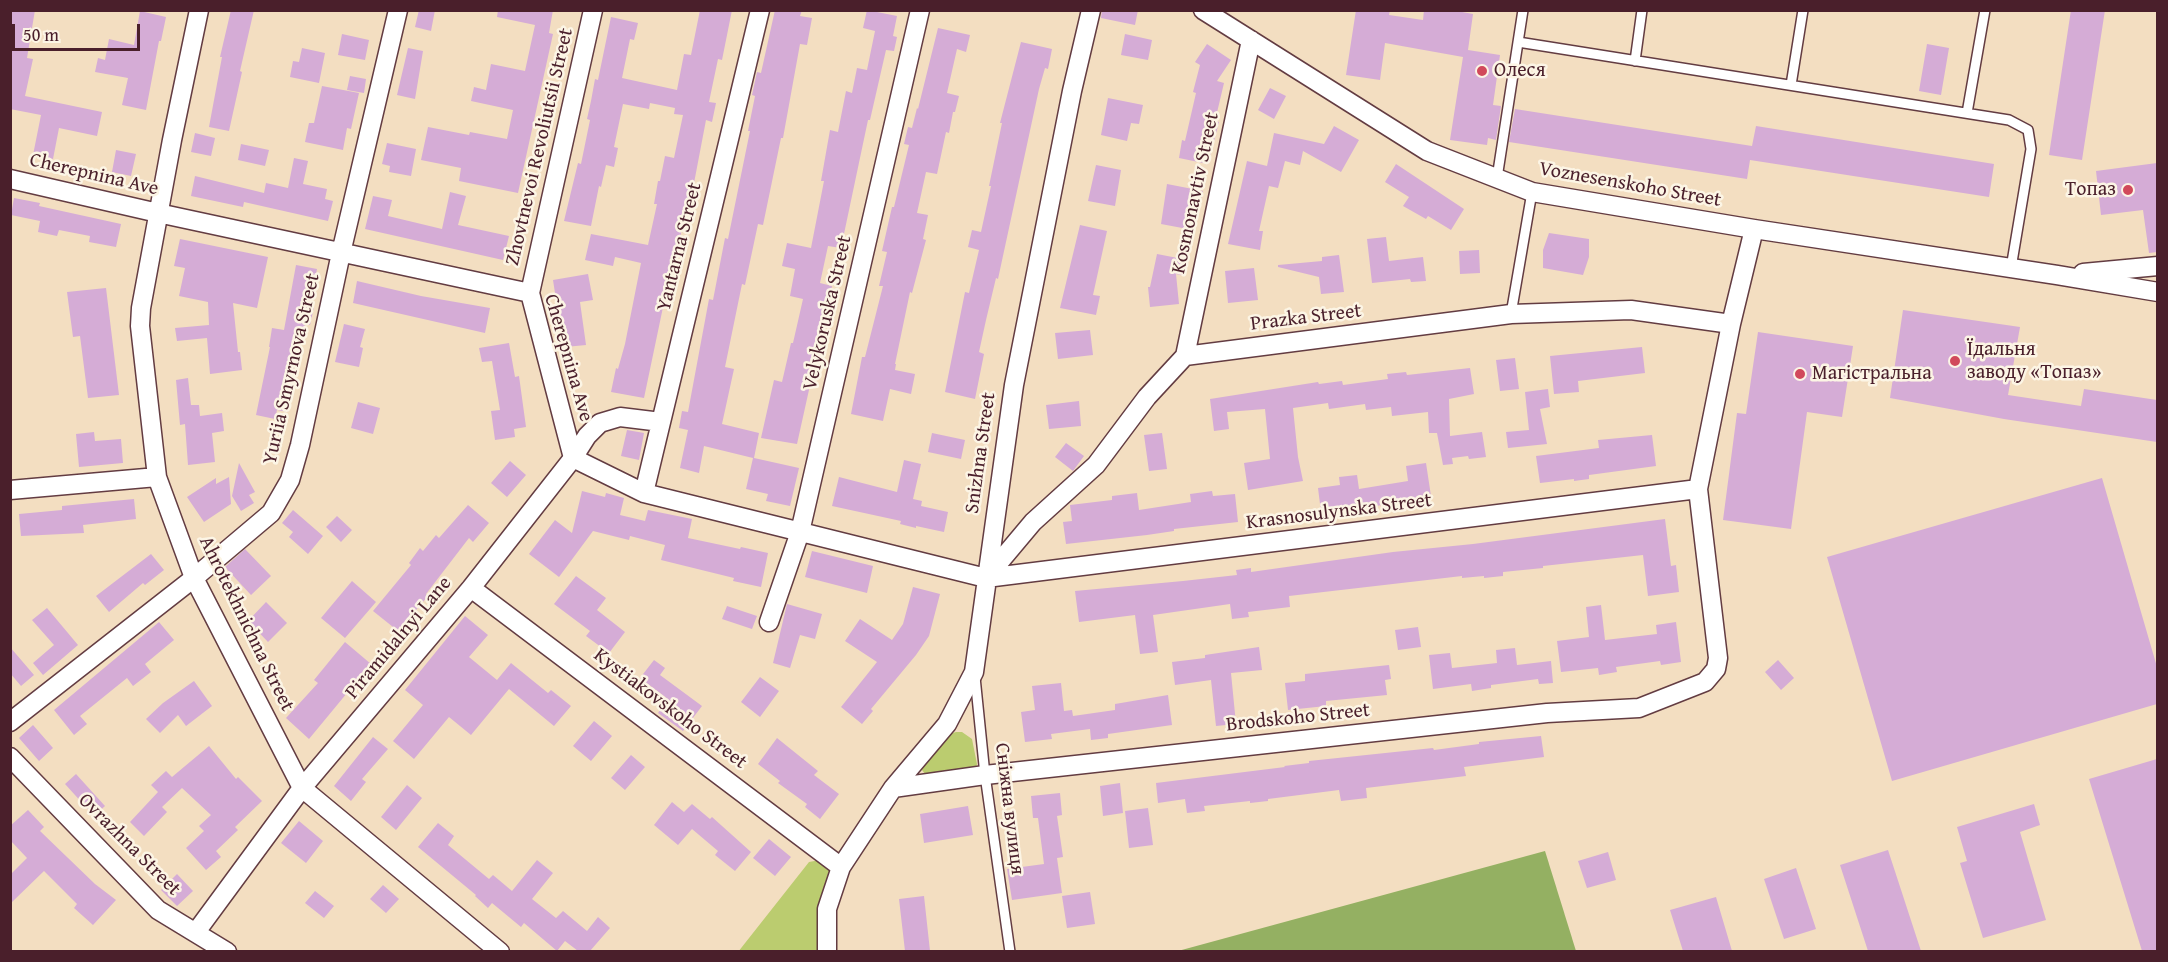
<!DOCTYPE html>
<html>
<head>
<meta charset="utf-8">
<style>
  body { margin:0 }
  #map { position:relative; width:2168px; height:962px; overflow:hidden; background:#f3dec1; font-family:"Gentium Book Plus",serif }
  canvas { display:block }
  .frame { position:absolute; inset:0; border:12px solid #4a1f2b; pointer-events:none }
  .scale { position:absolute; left:12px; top:24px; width:128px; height:27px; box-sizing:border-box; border:3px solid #4a1f2b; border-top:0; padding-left:8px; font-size:18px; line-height:21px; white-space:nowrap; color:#4a1f2b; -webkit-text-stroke:4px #fcf5e5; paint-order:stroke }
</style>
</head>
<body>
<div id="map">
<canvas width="2168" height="962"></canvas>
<div class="frame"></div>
<div class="scale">50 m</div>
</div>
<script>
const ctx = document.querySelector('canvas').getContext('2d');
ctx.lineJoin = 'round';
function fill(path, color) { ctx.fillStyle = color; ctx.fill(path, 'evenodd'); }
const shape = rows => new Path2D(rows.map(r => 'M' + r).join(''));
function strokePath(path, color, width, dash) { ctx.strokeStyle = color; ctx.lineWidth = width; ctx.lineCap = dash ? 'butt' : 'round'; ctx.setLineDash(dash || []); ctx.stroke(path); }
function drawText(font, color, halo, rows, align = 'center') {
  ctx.font = font + ' "Gentium Book Plus",serif'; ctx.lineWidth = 5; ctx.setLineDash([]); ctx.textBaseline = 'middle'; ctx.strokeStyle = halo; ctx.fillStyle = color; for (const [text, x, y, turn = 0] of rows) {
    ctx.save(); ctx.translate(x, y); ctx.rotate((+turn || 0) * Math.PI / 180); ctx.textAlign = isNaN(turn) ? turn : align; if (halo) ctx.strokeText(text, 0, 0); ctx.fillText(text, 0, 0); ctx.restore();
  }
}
fill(shape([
  [956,732,962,732,972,739,977,764,976,768,932,776,925,774,922,770,924,765,947,735],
  [820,860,834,870,819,915,817,951,738,952,809,862]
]), '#bbcc6f');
fill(shape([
  [1545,851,1576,951,1178,951]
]), '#94b062');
fill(shape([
  [10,10,35,10,27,58,33,59,25,96,102,112,97,136,59,128,53,159,33,155,41,115,10,109],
  [231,10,254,10,240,71,242,72,229,131,209,127,222,57,220,57],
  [419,10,435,10,431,31,415,27],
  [498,10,553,10,549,33,553,34,518,193,459,181,461,168,421,160,428,127,469,135,470,132,507,139,513,110,471,101,474,87,486,90,491,64,525,71,535,25,497,17],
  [700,10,732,10,722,60,718,59,709,102,716,103,712,122,706,120,694,183,692,183,678,247,672,269,671,269,644,398,611,392,616,368,618,369,625,344,641,263,615,257,613,266,585,260,591,234,648,245,657,204,654,204,658,181,660,181,665,156,674,158,683,115,674,114,675,108,650,103,649,109,623,104,614,147,618,148,614,167,606,165,601,187,599,186,591,226,564,221,578,163,581,164,590,120,587,119,591,101,595,79,598,80,611,17,638,23,634,40,630,39,622,78,677,90,684,54,691,55],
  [775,10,802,10,800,16,812,18,807,45,800,44,783,138,781,138,763,225,758,224,745,285,742,284,725,367,734,369,722,424,759,433,754,458,799,468,790,506,766,501,768,494,746,489,753,458,704,446,699,473,680,468,688,430,679,428,682,411,688,412,709,299,713,300,725,238,728,239,750,131,748,131,755,96,752,95,757,72,761,73],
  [867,10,897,16,893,36,897,37,894,51,886,50,870,120,868,120,841,248,828,246,820,283,832,286,797,444,761,438,774,380,782,382,791,343,793,343,803,299,790,296,795,269,782,266,787,243,811,248,824,181,821,181,830,130,838,132,846,91,852,93,857,68,867,70,875,31,863,28],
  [1102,10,1138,10,1135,25,1101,18],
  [1356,10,1390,10,1389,15,1423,20,1424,10,1451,10,1473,14,1468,50,1500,55,1493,105,1501,106,1496,140,1488,138,1487,145,1450,140,1463,57,1385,43,1380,80,1346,75],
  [2071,10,2105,10,2082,160,2049,155],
  [140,11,166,17,161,41,159,41,146,110,122,105,128,78,95,72,98,58,105,60,109,39,134,45],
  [938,28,970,35,966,52,957,49,947,93,959,96,955,112,953,112,949,133,946,132,937,174,926,172,917,213,928,215,923,239,926,240,912,293,910,292,895,364,896,364,895,370,915,374,911,394,890,389,883,421,851,414,862,357,865,357,883,286,879,286,887,252,882,251,892,207,894,207,909,145,904,144,908,127,912,128,917,108,918,109],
  [342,34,369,40,365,60,338,55],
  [1125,34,1152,40,1148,60,1121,55],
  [1021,42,1052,49,1048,69,1045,68,1039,89,998,279,996,278,986,320,979,352,984,354,975,399,945,392,965,292,969,293,979,250,968,247,972,230,981,232,991,186,989,186,1002,123,1000,123],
  [1207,44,1231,60,1217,81,1224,83,1215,121,1219,122,1208,164,1179,158,1182,140,1185,141,1196,93,1193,92,1200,65,1195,62],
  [1927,44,1949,48,1941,95,1919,91],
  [302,48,325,53,319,83,290,77,293,61,299,62],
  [408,48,423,51,415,99,397,95],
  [350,76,366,79,364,93,347,90],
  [322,86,359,93,351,129,347,128,343,150,305,142,309,123,314,123],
  [1270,88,1286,96,1274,119,1258,110],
  [1108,98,1143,105,1139,124,1131,123,1127,141,1101,135],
  [1515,109,1752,146,1756,126,1994,164,1989,197,1750,160,1747,179,1509,142],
  [1334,126,1359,140,1341,172,1303,151,1300,165,1285,161,1278,188,1269,186,1259,231,1263,231,1260,250,1228,244,1247,161,1267,166,1274,133,1324,144],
  [195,133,215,138,211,156,191,152],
  [387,143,416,149,411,176,389,172,390,166,382,164],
  [241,144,269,150,265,166,238,160],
  [116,150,136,154,131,176,112,172],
  [294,158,308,161,303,184,327,189,325,199,333,201,328,221,244,202,243,207,191,196,195,176,264,193,266,183,288,188],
  [2157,163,2157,252,2149,253,2143,210,2101,215,2096,171],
  [1396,164,1464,209,1451,230,1428,216,1426,219,1403,206,1409,197,1385,182],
  [1096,165,1121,170,1115,206,1088,201],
  [1167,184,1203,191,1193,230,1161,224],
  [450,192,466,196,458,225,509,236,503,260,365,229,373,196,392,200,388,216,442,229],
  [14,198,40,203,39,206,121,224,116,247,89,242,90,236,59,230,57,236,38,232,40,221,11,215],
  [1080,225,1107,231,1093,295,1100,296,1096,315,1060,308],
  [1549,233,1589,239,1589,257,1583,275,1543,268,1543,250],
  [1386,237,1389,261,1423,257,1426,281,1411,282,1410,279,1372,283,1367,239],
  [180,239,268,257,257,308,233,303,238,352,240,352,242,370,210,374,207,338,177,341,175,328,209,325,208,302,179,296,185,268,174,266],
  [1479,250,1480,273,1460,274,1459,251],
  [1157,254,1188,260,1185,276,1176,274,1179,304,1150,307,1148,287,1150,287],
  [1339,255,1344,292,1321,294,1319,277,1278,267,1278,265,1322,261,1322,257],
  [296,265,317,269,310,306,314,307,310,325,305,324,299,353,297,352,288,394,292,394,288,412,277,410,275,419,256,415,270,347,269,347,272,328,284,330],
  [1254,268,1258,300,1228,303,1225,271],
  [588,274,593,300,580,302,586,345,565,347,559,305,557,306,553,280],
  [357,281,421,296,490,308,485,333,353,303],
  [106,288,119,395,88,398,80,336,73,337,67,292],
  [1903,310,2020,327,2008,395,2081,406,2084,389,2157,400,2157,442,2004,419,1890,398],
  [344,324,365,329,360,347,363,348,359,367,335,362],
  [1090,330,1093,355,1058,359,1055,333],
  [1758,332,1853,346,1842,417,1807,412,1791,529,1723,520,1737,413,1746,414],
  [509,343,515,377,519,376,526,427,514,429,515,437,495,440,491,411,500,410,492,361,482,362,479,348],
  [1642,347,1645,373,1578,381,1579,392,1554,394,1550,356],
  [1515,358,1519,389,1500,391,1496,360],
  [1470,368,1474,394,1449,399,1450,436,1482,432,1486,457,1469,459,1468,456,1452,458,1453,464,1443,465,1437,433,1429,433,1428,412,1392,416,1391,407,1366,410,1365,404,1329,409,1328,403,1293,408,1298,457,1303,481,1248,490,1244,463,1270,459,1265,409,1227,412,1229,429,1214,431,1210,399,1318,382,1319,384,1342,381,1343,385,1388,379,1387,374,1406,372,1407,375],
  [188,378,191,405,199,405,200,416,222,413,224,431,212,433,215,462,188,465,185,424,180,425,176,380],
  [1548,389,1550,407,1540,409,1547,444,1508,448,1506,432,1529,430,1525,392],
  [1079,401,1081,426,1049,429,1046,405],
  [358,402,380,408,373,434,351,428],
  [627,430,644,433,639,460,621,456],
  [94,432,95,441,121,439,123,463,79,467,76,434],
  [932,433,965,440,961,459,928,452],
  [1162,433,1167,469,1149,471,1144,435],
  [1652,435,1656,466,1589,475,1589,479,1574,481,1574,479,1540,483,1536,456,1599,448,1598,440],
  [1066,443,1084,456,1073,471,1055,457],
  [904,460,921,464,913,499,922,501,921,506,948,512,944,532,916,526,916,528,900,524,901,521,832,506,839,477,897,492],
  [510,461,526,475,507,497,491,483],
  [239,463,255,492,249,495,254,503,241,511,232,496],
  [1426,463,1431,496,1371,507,1321,512,1318,488,1340,485,1339,477,1357,475,1359,489,1408,481,1406,466],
  [229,477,231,504,204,522,187,497,216,478,216,484],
  [2102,478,2157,667,2157,704,1892,781,1827,557],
  [582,491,605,497,606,493,624,498,620,515,645,521,648,510,692,519,688,538,740,549,741,547,768,553,761,587,733,581,734,578,661,560,665,545,630,536,629,540,593,531,559,577,529,554,555,520,572,533],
  [1212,491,1213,496,1235,494,1238,522,1174,529,1174,531,1147,535,1066,544,1063,522,1072,521,1070,505,1112,500,1112,496,1137,493,1139,510,1191,502,1190,494],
  [134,499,136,519,83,525,84,533,21,536,19,514,62,510,62,506],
  [468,505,489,523,473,542,469,538,426,594,428,596,398,631,373,611,411,565,409,563,420,548,423,551,436,535,439,538],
  [293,510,323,536,308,554,289,537,293,532,282,523],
  [337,516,352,530,341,542,326,527],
  [1665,519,1671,566,1676,565,1679,592,1648,596,1643,555,1543,566,1543,568,1503,572,1503,576,1484,578,1484,576,1462,578,1462,576,1289,596,1290,607,1248,612,1249,617,1232,619,1230,604,1153,615,1158,652,1140,654,1135,615,1079,622,1075,591,1183,581,1237,575,1236,570,1251,568,1251,572,1393,552,1473,544],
  [245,549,271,576,251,595,225,567],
  [812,551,873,566,867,593,805,577],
  [151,554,164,570,145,585,143,583,109,612,96,596],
  [576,576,606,598,597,610,625,632,609,653,586,636,590,631,554,604],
  [352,581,376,602,345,638,321,618],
  [913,587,940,594,929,636,916,655,871,709,873,711,862,724,841,707,877,662,845,641,860,619,892,640,903,624],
  [266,602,287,623,268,642,248,621],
  [787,604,822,614,815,639,800,635,790,668,773,663],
  [1601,605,1605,640,1657,634,1656,625,1676,622,1681,662,1661,665,1660,661,1616,667,1617,672,1599,675,1598,668,1561,672,1557,641,1589,637,1586,607],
  [727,606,757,616,752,629,722,619],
  [47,608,78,645,43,675,33,663,54,645,32,620],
  [465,616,488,635,469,657,497,680,511,663,548,693,551,690,571,706,554,726,509,689,471,735,449,717,414,759,393,741,423,705,405,690],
  [159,622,174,640,145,664,151,672,133,686,127,678,80,716,87,724,74,735,54,710],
  [1418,627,1421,647,1398,650,1395,630],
  [345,642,371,664,309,739,286,718,318,683,314,680],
  [10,647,34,675,21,686,10,673],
  [1259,647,1262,670,1231,673,1236,724,1216,726,1211,680,1175,685,1172,662,1205,658,1205,655],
  [1515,648,1517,665,1551,661,1553,683,1539,684,1538,679,1491,685,1491,688,1472,691,1471,684,1433,689,1429,655,1450,653,1452,668,1497,663,1496,650],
  [654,660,665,668,660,675,702,706,683,731,658,713,668,699,640,678],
  [1778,660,1794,678,1781,690,1765,672],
  [1389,665,1391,679,1385,680,1387,695,1326,701,1326,706,1288,710,1285,683,1305,681,1305,674],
  [760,677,779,691,760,717,741,702],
  [194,681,212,706,186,726,178,715,160,733,146,719,163,703],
  [1061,683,1064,711,1072,710,1073,716,1115,710,1115,704,1168,695,1172,725,1108,734,1108,738,1091,740,1090,729,1051,734,1052,739,1025,742,1021,712,1035,710,1032,686],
  [594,721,612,736,591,761,573,746],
  [33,725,53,748,39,761,19,738],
  [1541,736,1544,757,1464,767,1466,776,1366,788,1367,798,1341,801,1339,790,1268,799,1268,801,1250,803,1250,801,1204,806,1205,811,1187,813,1185,799,1158,803,1156,783,1285,767,1284,766,1309,763,1309,761,1433,748,1434,750,1479,744,1479,742],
  [373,737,388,749,362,779,366,782,351,801,334,786],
  [777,738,818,771,814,775,839,794,820,819,805,807,807,804,778,783,780,781,758,764],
  [209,746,236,779,238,777,262,801,235,827,238,830,216,851,221,857,206,870,186,848,204,831,199,826,211,815,182,788,162,807,167,812,144,836,130,822,158,792,151,785,166,771,172,777],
  [631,755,645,767,625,790,611,778],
  [2157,759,2157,951,2142,951,2089,779],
  [76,774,105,806,94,816,65,784],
  [1120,783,1123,813,1103,816,1100,786],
  [407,785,422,798,396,830,381,817],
  [1060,793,1062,815,1057,816,1063,857,1057,858,1062,893,1012,900,1007,869,1044,864,1038,818,1033,818,1031,796],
  [672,802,684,812,692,804,710,819,712,817,751,852,735,871,715,855,718,851,692,829,678,845,654,825],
  [2034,804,2040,825,2020,832,2046,920,1983,938,1960,863,1967,861,1957,827],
  [968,806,973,835,924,843,920,814],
  [1148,808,1153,845,1129,848,1125,811],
  [28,810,44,827,40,831,95,884,116,900,93,925,74,908,77,904,44,871,10,904,10,875,27,858,10,840,10,826],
  [299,821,323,841,306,863,281,843],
  [438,823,454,836,448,845,489,879,493,875,512,891,537,860,553,873,532,899,556,918,563,911,587,931,598,917,610,928,590,951,578,951,565,941,557,951,524,923,521,927,492,903,488,908,475,896,476,895,418,847],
  [769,839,791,857,775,876,753,858],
  [1888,850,1921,951,1868,951,1840,865],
  [1608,852,1616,880,1587,888,1578,861],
  [1796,868,1816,929,1784,939,1764,879],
  [177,874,193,891,177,906,161,890],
  [383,885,399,899,386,913,370,899],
  [315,891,334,906,324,918,305,903],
  [1090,892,1095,924,1067,928,1062,896],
  [924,896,930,951,905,951,899,899],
  [1716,897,1732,951,1683,951,1670,910]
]), '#d5acd6');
const service = shape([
  [1518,42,2009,120,2028,130,2031,149,2011,268],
  [1635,61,1642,10],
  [1791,85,1803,10],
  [1967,113,1985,10],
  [1497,178,1523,10],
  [1511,314,1532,192],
  [975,677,985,775,1010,952]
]);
const minor = shape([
  [199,10,172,140,141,308,140,326,157,477,194,578,302,788,500,952],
  [1203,10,1427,151,1532,192,1754,229,2057,275,2158,292],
  [10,179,158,213,530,293,573,458,644,493,986,578,1698,489],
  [2083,273,2158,266],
  [530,293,593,10],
  [1185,356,1251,40],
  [10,490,157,477],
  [644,493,760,10],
  [986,578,1033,522,1096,465,1147,397,1185,356,1511,314,1631,310,1731,324],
  [471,588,841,867],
  [769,622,800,532,920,10],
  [10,722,194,578,271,513,290,480,300,445,341,253,398,10],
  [10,757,158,910,227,952],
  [893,788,985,775,1547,713,1639,708,1705,682,1716,669,1718,658,1698,489,1731,324,1754,229],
  [196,932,302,788,471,588,573,458,587,436,600,423,620,417,661,422],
  [827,952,827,909,841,867,893,788,947,724,974,672,1014,385,1072,91,1091,10]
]);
strokePath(service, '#633c42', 12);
strokePath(minor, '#633c42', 21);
strokePath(service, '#fff', 9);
strokePath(minor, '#fff', 18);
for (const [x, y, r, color] of [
  [1482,71,6,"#d1495b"],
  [2128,190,6,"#d1495b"],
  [1955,361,6,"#d1495b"],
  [1800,374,6,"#d1495b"]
]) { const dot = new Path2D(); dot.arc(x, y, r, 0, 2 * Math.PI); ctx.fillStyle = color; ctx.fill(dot); strokePath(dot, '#fcf5e5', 2); }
drawText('20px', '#4a1f2b', '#fcf5e5', [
  ["Олеся",1494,71],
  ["Топаз",2116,190,"right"],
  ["Їдальня",1967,350],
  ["заводу «Топаз»",1967,373],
  ["Магістральна",1812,374]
], 'left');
drawText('20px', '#4a1f2b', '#fcf5e5', [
  ["Zhovtnevoi Revoliutsii Street",540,147,-77],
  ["Cherepnina Ave",94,175,13],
  ["Voznesenskoho Street",1630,185,10],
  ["Kosmonavtiv Street",1196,193,-78],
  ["Yantarna Street",680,247,-76],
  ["Velykoruska Street",828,313,-77],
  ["Prazka Street",1306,318,-7],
  ["Cherepnina Ave",568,358,74],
  ["Yuriia Smyrnova Street",292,369,-77],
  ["Snizhna Street",981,453,-82],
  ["Krasnosulynska Street",1339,512,-7],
  ["Ahrotekhnichna Street",246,624,64],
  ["Piramidalnyi Lane",399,638,-50],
  ["Kystiakovskoho Street",670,709,37],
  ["Brodskoho Street",1298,718,-6],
  ["Сніжна вулиця",1009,809,83],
  ["Ovrazhna Street",129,845,45]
]);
</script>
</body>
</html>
